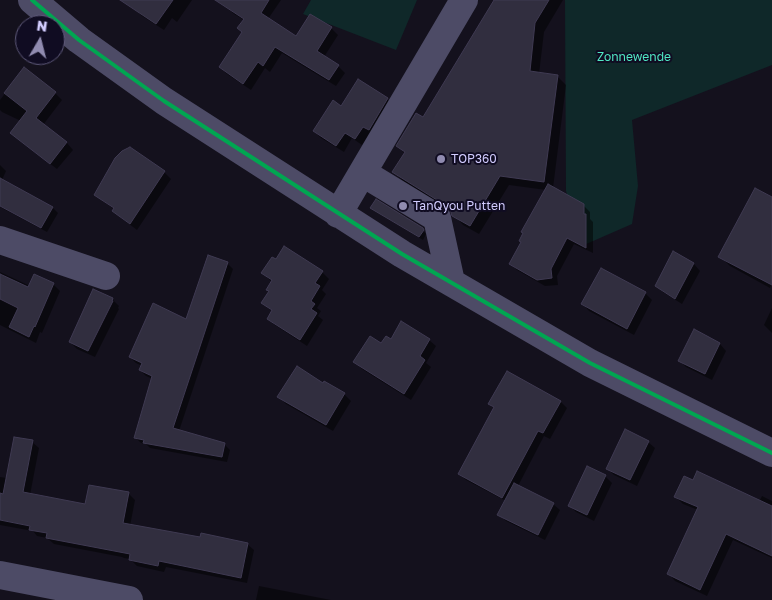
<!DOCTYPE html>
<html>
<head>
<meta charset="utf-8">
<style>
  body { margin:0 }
  #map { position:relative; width:772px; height:600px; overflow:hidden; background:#14111d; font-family:"Golos Text",sans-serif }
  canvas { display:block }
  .north { position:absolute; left:15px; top:15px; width:50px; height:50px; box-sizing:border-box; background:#100c22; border:1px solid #5e597a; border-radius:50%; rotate:8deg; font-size:14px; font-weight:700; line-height:20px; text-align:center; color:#d2ccff }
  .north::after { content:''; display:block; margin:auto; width:18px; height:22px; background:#908bb0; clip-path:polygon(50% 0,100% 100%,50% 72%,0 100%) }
</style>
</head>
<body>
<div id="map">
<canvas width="772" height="600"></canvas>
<div class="north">N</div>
</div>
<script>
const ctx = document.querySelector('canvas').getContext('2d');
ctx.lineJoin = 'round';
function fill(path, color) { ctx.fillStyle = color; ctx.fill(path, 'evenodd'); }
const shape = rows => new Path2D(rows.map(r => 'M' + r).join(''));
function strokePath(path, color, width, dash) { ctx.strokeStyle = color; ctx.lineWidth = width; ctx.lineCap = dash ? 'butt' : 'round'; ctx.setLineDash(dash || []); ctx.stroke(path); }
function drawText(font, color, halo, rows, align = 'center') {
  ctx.font = font + ' "Golos Text",sans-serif'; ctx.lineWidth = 4; ctx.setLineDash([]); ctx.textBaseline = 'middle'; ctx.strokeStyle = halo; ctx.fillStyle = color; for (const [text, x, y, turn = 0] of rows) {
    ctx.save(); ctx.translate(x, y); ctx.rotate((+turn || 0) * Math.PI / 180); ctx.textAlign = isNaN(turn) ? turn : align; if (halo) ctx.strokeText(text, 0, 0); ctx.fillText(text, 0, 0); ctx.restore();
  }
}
fill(shape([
  [311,0,417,0,396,50,303,14],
  [565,0,772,0,772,65,632,120,638,186,632,224,584,245,566,191]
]), '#0f2829');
fill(shape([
  [142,0,192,0,177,22,172,18,164,30,142,16,135,9],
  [232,0,281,0,268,19,296,38,310,15,331,28,338,35,324,57,338,66,345,73,336,86,282,53,270,72,265,68,251,90,227,74,220,67,243,33,244,20,234,14,227,7],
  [495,0,563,0,544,32,539,74,557,76,566,85,553,188,583,205,590,212,590,219,593,222,593,253,574,244,557,276,558,285,545,286,517,270,510,263,522,243,546,190,509,185,479,234,463,225,454,215,451,211,403,181,394,172,405,154,398,146,424,119],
  [24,69,55,93,62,100,43,125,67,143,73,150,57,169,19,140,21,121,2,112,0,110,0,100],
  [387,99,394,106,371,133,362,145,352,138,344,152,321,138,314,131,341,107],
  [130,149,164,172,171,179,137,230,120,217,113,210,114,209,103,201,96,195],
  [0,165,6,171,2,180,53,208,58,213,47,232,0,207],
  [772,198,772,283,770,288,730,266,720,256],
  [375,211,422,229,426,234,423,240],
  [285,248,322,272,329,279,322,290,326,294,317,308,321,311,318,316,323,320,307,346,275,325,268,319,272,311,263,303,270,292,272,282,263,273,276,261],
  [674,253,694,264,700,271,682,304,663,292,656,285],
  [227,263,233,269,179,431,224,444,230,450,227,462,150,448,146,444,141,443,135,437,153,379,146,376,140,370,142,366,136,363,130,357,187,321],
  [0,272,30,286,53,284,60,291,42,333,40,332,36,343,0,325],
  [645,293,652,300,634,335,589,311,583,304],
  [112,299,119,306,118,308,119,309,95,357,77,349,70,342],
  [772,308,772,333,764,325],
  [694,331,720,344,726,351,712,380,686,367,680,361],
  [391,340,429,340,436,346,426,363,431,367,411,400,362,369,355,362,382,345],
  [507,373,561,402,567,408,550,439,544,436,518,486,553,504,560,510,545,540,506,521,499,514,506,501,466,480,460,474,495,409,490,404],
  [325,383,344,394,351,401,333,431,286,404,279,397,324,385],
  [32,442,39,448,30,495,86,506,128,493,135,500,130,526,201,538,247,544,254,550,247,583,166,567,164,572,137,566,130,559,124,558,122,557,54,544,47,538,37,536,33,531,0,525,0,477,7,478],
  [648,442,655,448,637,486,614,475,607,468],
  [605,476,612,483,594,521,576,512,569,505],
  [694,482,759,502,762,496,772,501,772,558,733,540,707,596,675,581,669,574,698,510,683,504,676,497],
  [259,586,331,600,256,600]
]), '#0007');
const building = shape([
  [120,0,173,0,156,24,120,0],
  [215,0,269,0,261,13,296,36,310,14,332,27,317,51,339,65,329,80,275,47,263,66,258,62,243,84,219,67,242,32,237,28,244,19,215,0],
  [494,0,549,0,535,23,530,71,558,75,544,182,500,176,470,226,452,216,450,209,445,205,392,172,405,152,396,146,416,113,423,117,494,0],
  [24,67,56,92,36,118,67,142,50,164,10,133,27,111,4,93,24,67],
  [358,79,388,98,369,130,363,127,355,139,345,133,336,146,313,131,333,100,341,106,358,79],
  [130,147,165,171,130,224,112,211,114,208,94,195,115,158,122,151,130,147],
  [0,178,53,207,41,228,0,206,0,178],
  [548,184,584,204,584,214,586,214,586,248,567,238,551,269,552,278,537,280,509,264,521,242,519,241,523,233,521,232,548,184],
  [755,188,772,197,772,285,718,257,755,188],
  [376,199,423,228,424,230,419,237,370,208,376,199],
  [284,246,323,271,315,283,320,286,311,301,315,304,311,309,317,313,300,340,267,319,272,310,261,303,269,291,266,290,272,280,261,273,272,257,276,259,284,246],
  [673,251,694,263,675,299,655,286,673,251],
  [208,255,228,262,173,428,225,443,222,457,143,443,144,440,134,438,152,376,139,370,142,363,129,357,153,303,186,319,208,255],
  [601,268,646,292,627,329,581,304,601,268],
  [0,274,28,287,34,274,54,283,35,327,34,326,29,337,9,327,18,308,0,299,0,274],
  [93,289,113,298,112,301,113,301,88,351,69,342,93,289],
  [401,321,430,339,420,356,425,360,404,394,353,362,370,336,381,343,386,336,391,339,401,321],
  [694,329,720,343,705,374,678,361,694,329],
  [297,366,323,383,324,381,345,393,326,425,277,397,297,366],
  [507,371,561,401,543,433,538,431,502,498,458,474,494,407,488,404,507,371],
  [625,429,649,441,630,480,606,469,625,429],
  [14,437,33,440,23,492,85,504,89,485,129,492,123,523,200,537,201,533,248,543,241,578,159,561,158,566,129,560,130,554,46,538,47,533,29,530,30,526,0,520,0,493,3,494,14,437],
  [587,466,606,475,587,515,568,506,587,466],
  [697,471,772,506,772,556,726,534,700,590,667,574,698,507,674,497,684,476,693,480,697,471],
  [514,483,554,503,538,535,497,515,514,483]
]);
fill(building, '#312e3f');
strokePath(building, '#3f3a52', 1);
strokePath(shape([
  [32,0,79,40,164,101,402,254,590,363,772,453],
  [363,173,437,218,451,282],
  [338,214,464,0],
  [0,240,106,276],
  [0,575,129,600]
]), '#4d4b66', 28);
strokePath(shape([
  [32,0,79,40,164,101,402,254,590,363,772,453]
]), '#00a651', 4);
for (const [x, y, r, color] of [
  [441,159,5,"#908bb0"],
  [403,206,5,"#908bb0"]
]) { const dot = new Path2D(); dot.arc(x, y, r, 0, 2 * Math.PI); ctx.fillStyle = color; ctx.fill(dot); strokePath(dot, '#100c22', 2); }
drawText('12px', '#50e7c3', '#100c22', [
  ["Zonnewende",634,57]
]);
drawText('12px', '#d2ccff', '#100c22', [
  ["TOP360",451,159],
  ["TanQyou Putten",413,206]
], 'left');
</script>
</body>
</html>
